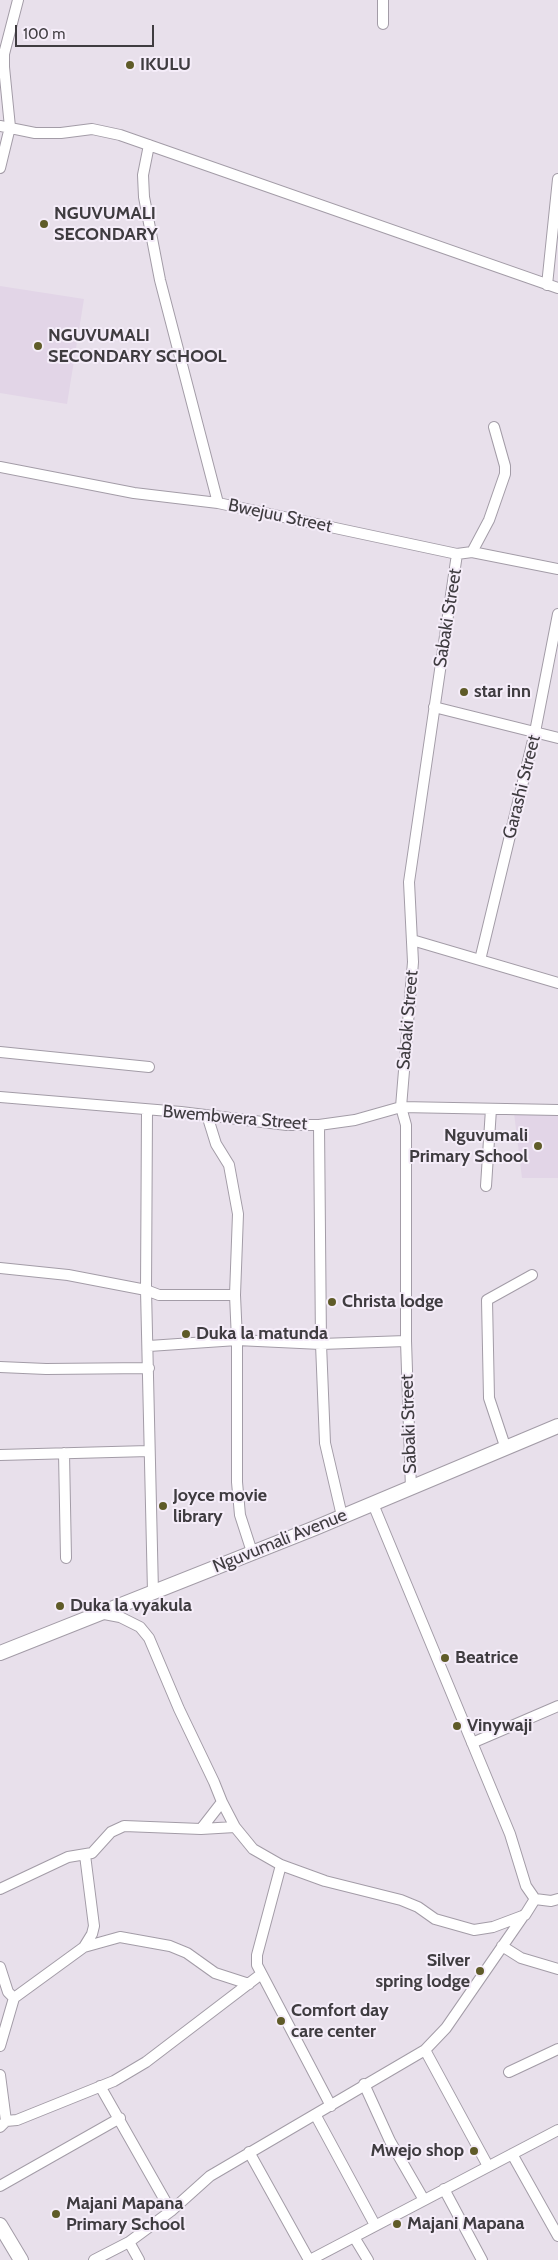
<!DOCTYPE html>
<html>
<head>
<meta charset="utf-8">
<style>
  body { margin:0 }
  #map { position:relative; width:558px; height:2260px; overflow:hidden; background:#e8e0eb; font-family:Cabin,sans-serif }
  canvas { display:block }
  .scale { position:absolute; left:15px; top:25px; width:139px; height:22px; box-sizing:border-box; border:2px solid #3f3c40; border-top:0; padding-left:6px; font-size:15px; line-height:18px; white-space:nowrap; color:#3f3c40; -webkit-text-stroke:4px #f5edf9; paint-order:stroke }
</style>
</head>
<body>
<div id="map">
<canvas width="558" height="2260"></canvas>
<div class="scale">100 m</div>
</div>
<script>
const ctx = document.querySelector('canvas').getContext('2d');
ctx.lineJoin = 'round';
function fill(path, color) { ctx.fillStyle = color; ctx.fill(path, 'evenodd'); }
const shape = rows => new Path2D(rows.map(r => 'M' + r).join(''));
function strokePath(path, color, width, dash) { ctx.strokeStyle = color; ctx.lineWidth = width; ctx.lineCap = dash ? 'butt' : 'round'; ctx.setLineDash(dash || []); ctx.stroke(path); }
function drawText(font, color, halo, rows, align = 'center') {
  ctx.font = font + ' Cabin,sans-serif'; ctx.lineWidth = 4; ctx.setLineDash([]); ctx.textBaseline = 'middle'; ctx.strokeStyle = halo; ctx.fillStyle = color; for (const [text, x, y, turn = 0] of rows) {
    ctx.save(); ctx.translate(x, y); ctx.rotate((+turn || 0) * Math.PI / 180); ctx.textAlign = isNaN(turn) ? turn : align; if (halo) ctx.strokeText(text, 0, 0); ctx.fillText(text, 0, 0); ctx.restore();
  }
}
fill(shape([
  [0,286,84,299,67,404,0,393],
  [514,1113,558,1114,558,1178,522,1178]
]), '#e2d5e7');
const street = shape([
  [383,24,383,0],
  [0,126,35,133,61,133,92,129,120,135,558,288],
  [149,145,143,175,144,197,160,280,218,503],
  [0,168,10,127,4,67,4,54,18,0],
  [547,285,558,179],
  [0,467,134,493,218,503,457,554,472,552,558,569],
  [472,552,489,520,505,474,505,466,494,427],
  [434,707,558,738],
  [412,940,558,983],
  [480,960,535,732,558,614],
  [0,1052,149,1067],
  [0,1097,181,1112,287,1125,319,1125,355,1120,401,1107,558,1110],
  [147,1111,146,1290,153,1592],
  [207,1115,216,1144,229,1165,238,1214,235,1295,237,1340,237,1482,240,1515,252,1552],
  [319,1125,321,1344,325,1443,342,1516],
  [486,1186,491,1109],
  [0,1268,68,1275,146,1290,159,1295,235,1295],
  [149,1346,237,1340,321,1344,406,1341],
  [0,1367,46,1369,149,1368],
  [506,1449,489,1398,487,1300,532,1275],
  [64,1453,66,1558],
  [0,1455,149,1451],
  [411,1489,406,1341,406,1125,401,1107,413,962,409,882,457,554],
  [373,1504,510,1834,526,1886,535,1899,551,1901,558,1899],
  [99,1613,120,1617,140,1627,149,1638,179,1709,214,1782,222,1802,235,1827,253,1849,281,1865,325,1881,401,1900,418,1907,435,1919,474,1930,493,1927,525,1915,535,1899],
  [472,1743,558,1706],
  [201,1829,222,1802],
  [281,1865,257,1955,257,1965,331,2106],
  [0,1889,68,1857,92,1853,111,1832,124,1826,201,1829,235,1827],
  [502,1946,521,1958,558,1969],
  [84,1947,120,1937,170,1946,187,1953,215,1973,249,1984],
  [0,1967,8,1992,14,1998],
  [0,2046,14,1998,84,1947,92,1934,94,1926,85,1855],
  [425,2050,488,2166],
  [509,2072,558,2049],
  [0,2075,6,2121],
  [364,2084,390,2141,424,2200],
  [100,2086,171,2211],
  [316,2116,375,2225],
  [0,2127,6,2121,17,2120,114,2081,146,2062,260,1975],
  [249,2152,309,2260],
  [512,2154,558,2236],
  [0,2186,120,2118],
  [444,2189,482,2260],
  [354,2237,368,2260],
  [94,2260,129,2242],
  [139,2260,129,2242,171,2211,210,2176,425,2050,446,2028,524,1915],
  [310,2260,558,2130]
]);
const secondary = shape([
  [0,1653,315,1528,558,1426],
  [0,2225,21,2260]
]);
strokePath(street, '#a39ca7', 12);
strokePath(secondary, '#a39ca7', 16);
strokePath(street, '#fff', 10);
strokePath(secondary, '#fff', 14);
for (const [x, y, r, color] of [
  [130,65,5,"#5f5b28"],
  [44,224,5,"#5f5b28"],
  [38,346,5,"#5f5b28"],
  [464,692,5,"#5f5b28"],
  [538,1146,5,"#5f5b28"],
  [332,1302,5,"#5f5b28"],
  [186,1334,5,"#5f5b28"],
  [163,1506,5,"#5f5b28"],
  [60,1606,5,"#5f5b28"],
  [445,1658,5,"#5f5b28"],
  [457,1726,5,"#5f5b28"],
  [480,1971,5,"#5f5b28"],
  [281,2021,5,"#5f5b28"],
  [474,2151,5,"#5f5b28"],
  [56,2214,5,"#5f5b28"],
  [397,2224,5,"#5f5b28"]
]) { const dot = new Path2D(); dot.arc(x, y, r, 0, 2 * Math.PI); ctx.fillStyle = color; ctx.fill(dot); strokePath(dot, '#f5edf9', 2); }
drawText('bold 18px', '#3f3c40', '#f5edf9', [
  ["IKULU",140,65],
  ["NGUVUMALI",54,214],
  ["SECONDARY",54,235],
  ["NGUVUMALI",48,336],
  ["SECONDARY SCHOOL",48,357],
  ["star inn",474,692],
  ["Nguvumali",528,1136,"right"],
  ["Primary School",528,1157,"right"],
  ["Christa lodge",342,1302],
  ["Duka la matunda",196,1334],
  ["Joyce movie",173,1496],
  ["library",173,1517],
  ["Duka la vyakula",70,1606],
  ["Beatrice",455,1658],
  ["Vinywaji",467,1726],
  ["Silver",470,1961,"right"],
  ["spring lodge",470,1982,"right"],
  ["Comfort day",291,2011],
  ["care center",291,2032],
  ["Mwejo shop",464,2151,"right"],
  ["Majani Mapana",66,2204],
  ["Primary School",66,2225],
  ["Majani Mapana",407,2224]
], 'left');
drawText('18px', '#3f3c40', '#f5edf9', [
  ["Bwejuu Street",280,516,12],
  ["Sabaki Street",448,618,-81],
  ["Garashi Street",522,787,-76],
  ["Sabaki Street",408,1020,-85],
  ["Bwembwera Street",235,1118,5],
  ["Sabaki Street",409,1424,-92],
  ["Nguvumali Avenue",280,1541,-22]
]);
</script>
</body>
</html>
